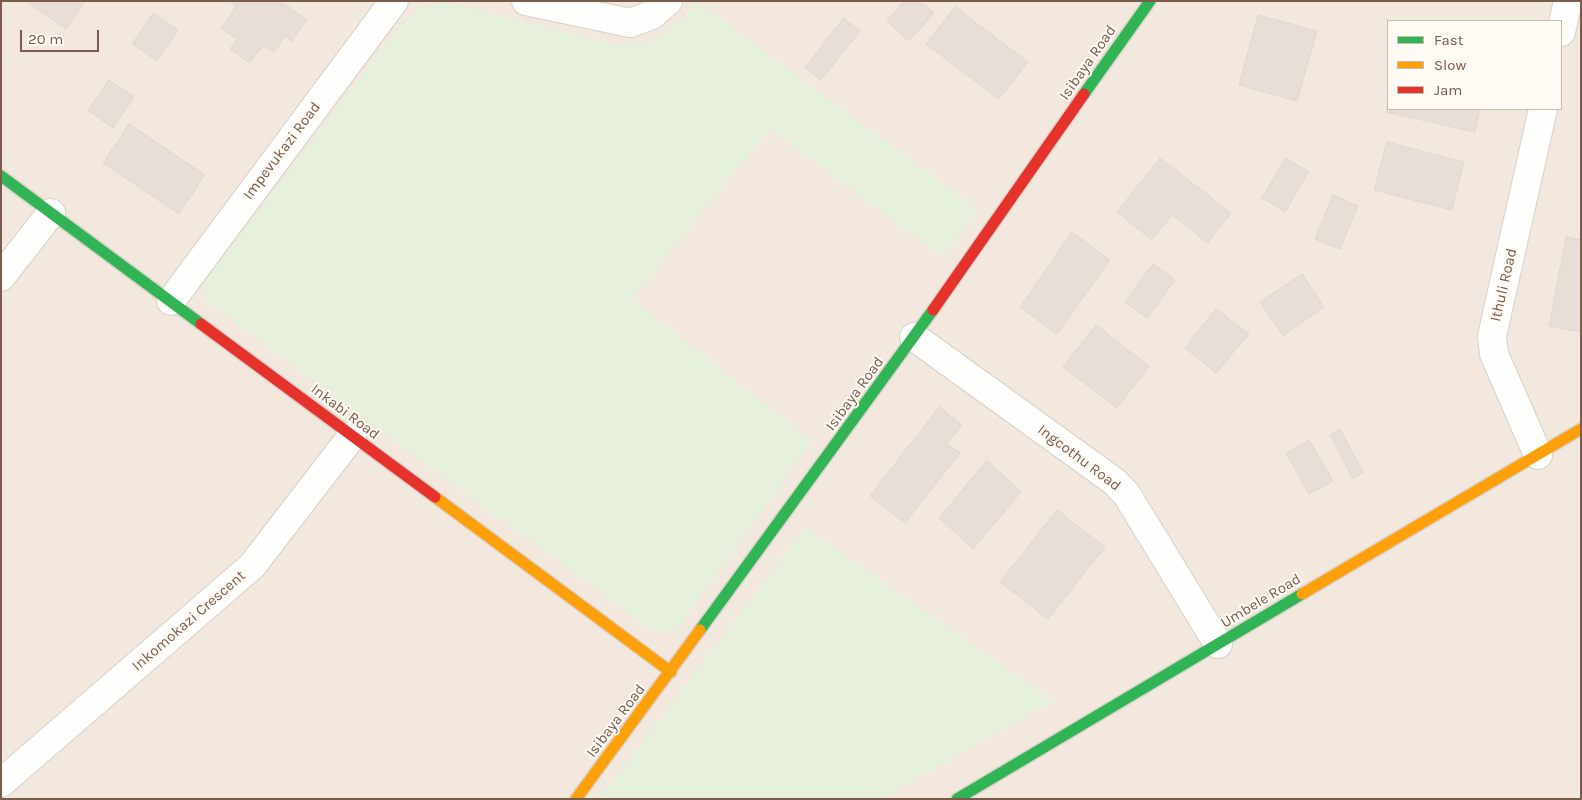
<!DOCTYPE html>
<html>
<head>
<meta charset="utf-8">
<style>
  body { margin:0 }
  #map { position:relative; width:1582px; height:800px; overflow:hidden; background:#f9f5f0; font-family:Karla,sans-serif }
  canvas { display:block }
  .frame { position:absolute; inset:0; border:2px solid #7a5c4d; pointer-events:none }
  .legend { position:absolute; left:1387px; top:20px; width:175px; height:90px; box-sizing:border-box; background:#fffaf3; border:1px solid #cabbb1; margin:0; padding:6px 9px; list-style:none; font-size:15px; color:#7a5c4d }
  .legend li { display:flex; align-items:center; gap:10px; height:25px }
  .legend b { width:25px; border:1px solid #cabbb1 }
  .scale { position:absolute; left:20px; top:30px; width:79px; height:22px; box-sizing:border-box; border:2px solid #7a5c4d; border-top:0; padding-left:6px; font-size:15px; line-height:18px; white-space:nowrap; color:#7a5c4d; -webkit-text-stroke:4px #fffaf3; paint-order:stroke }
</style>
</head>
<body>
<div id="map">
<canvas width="1582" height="800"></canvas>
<div class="frame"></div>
<ul class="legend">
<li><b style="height:6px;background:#30b455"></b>Fast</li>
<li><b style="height:6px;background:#ff9f0a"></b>Slow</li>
<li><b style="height:6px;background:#e5322d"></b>Jam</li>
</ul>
<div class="scale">20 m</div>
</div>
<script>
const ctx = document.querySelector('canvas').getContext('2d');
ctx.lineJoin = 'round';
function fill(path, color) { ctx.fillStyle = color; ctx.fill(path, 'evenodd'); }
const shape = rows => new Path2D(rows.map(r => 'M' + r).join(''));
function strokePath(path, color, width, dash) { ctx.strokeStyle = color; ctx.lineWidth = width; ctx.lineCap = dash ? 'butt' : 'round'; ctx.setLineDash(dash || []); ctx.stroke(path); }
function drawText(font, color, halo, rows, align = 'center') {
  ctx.font = font + ' Karla,sans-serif'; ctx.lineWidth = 4; ctx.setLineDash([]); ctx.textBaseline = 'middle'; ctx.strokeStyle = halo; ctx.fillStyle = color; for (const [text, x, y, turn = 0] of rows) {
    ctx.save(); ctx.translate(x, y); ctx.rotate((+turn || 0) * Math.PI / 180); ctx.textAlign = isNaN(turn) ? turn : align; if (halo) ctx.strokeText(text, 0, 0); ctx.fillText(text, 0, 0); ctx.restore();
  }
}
fill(shape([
  [1,1,1581,1,1581,799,1,799],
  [1388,21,1561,21,1561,109,1388,109]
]), '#f2e8de');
fill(shape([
  [696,1,978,209,943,258,770,129,632,299,812,441,678,629,655,633,207,302,200,288,395,31,419,9,443,2,619,45,653,41,681,20],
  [805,527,1053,701,882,799,599,799]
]), '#e7f0db');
const building = shape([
  [26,1,85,1,66,29,26,1],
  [229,1,280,1,307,20,291,42,286,35,274,52,263,45,250,63,230,49,237,39,221,28,236,7,229,1],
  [904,1,920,1,934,13,909,41,887,21,904,1],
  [955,7,1028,62,999,99,926,44,955,7],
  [153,13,178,30,157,61,132,44,153,13],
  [1258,15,1317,31,1297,101,1239,85,1258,15],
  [844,18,860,31,821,80,805,67,844,18],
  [109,80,134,97,113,128,88,110,109,80],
  [1388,101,1388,109,1480,109,1475,132,1386,112,1388,101],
  [129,124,205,175,179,214,103,163,129,124],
  [1387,142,1464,162,1452,210,1374,190,1387,142],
  [1160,158,1231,213,1208,243,1172,215,1152,240,1117,212,1160,158],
  [1286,158,1309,172,1285,212,1262,198,1286,158],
  [1333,195,1358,206,1340,249,1315,239,1333,195],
  [1072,232,1110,260,1057,334,1020,307,1072,232],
  [1566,237,1581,240,1581,332,1549,326,1566,237],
  [1153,264,1175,280,1147,318,1125,302,1153,264],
  [1302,274,1324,307,1283,336,1260,302,1302,274],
  [1216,309,1249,334,1216,373,1185,348,1216,309],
  [1096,325,1149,366,1117,408,1063,367,1096,325],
  [939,407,962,425,947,444,960,453,905,523,870,496,939,407],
  [1340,429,1363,472,1353,479,1330,435,1340,429],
  [1309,440,1333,481,1309,494,1286,453,1309,440],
  [987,460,1021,492,973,549,939,518,987,460],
  [1057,510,1105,547,1048,619,1000,582,1057,510]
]);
fill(building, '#e6ded7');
strokePath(building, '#e2d8d2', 1);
const street = shape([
  [526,1,630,23,652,15,668,1],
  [1561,32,1568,1],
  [1,277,51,213],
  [171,301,394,1],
  [914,337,1115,482,1127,495,1218,644],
  [1538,455,1494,354,1492,336,1543,109],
  [1,783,252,566,352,436]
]);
const fast = shape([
  [1084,94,1150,1],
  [1,176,201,324],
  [700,630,933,310],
  [957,799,1302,594]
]);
const slow = shape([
  [435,497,671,672],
  [1302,594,1581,429],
  [576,799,700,630]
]);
const jam = shape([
  [933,310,1084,94],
  [201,324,435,497]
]);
strokePath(street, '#d7d1cb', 30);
strokePath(fast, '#d9d2cb', 14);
strokePath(slow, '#d9d2cb', 14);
strokePath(jam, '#d9d2cb', 14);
strokePath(street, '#fefefd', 28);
strokePath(fast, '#30b455', 11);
strokePath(slow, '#ff9f0a', 11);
strokePath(jam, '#e5322d', 11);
drawText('15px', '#7a5c4d', '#fffaf3', [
  ["Isibaya Road",1088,63,-55],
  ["Impevukazi Road",282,151,-53],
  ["Ithuli Road",1504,285,-77],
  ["Isibaya Road",855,394,-54],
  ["Inkabi Road",345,412,37],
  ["Ingcothu Road",1079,458,37],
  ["Umbele Road",1261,601,-31],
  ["Inkomokazi Crescent",189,621,-41],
  ["Isibaya Road",616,721,-53]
]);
</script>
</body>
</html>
